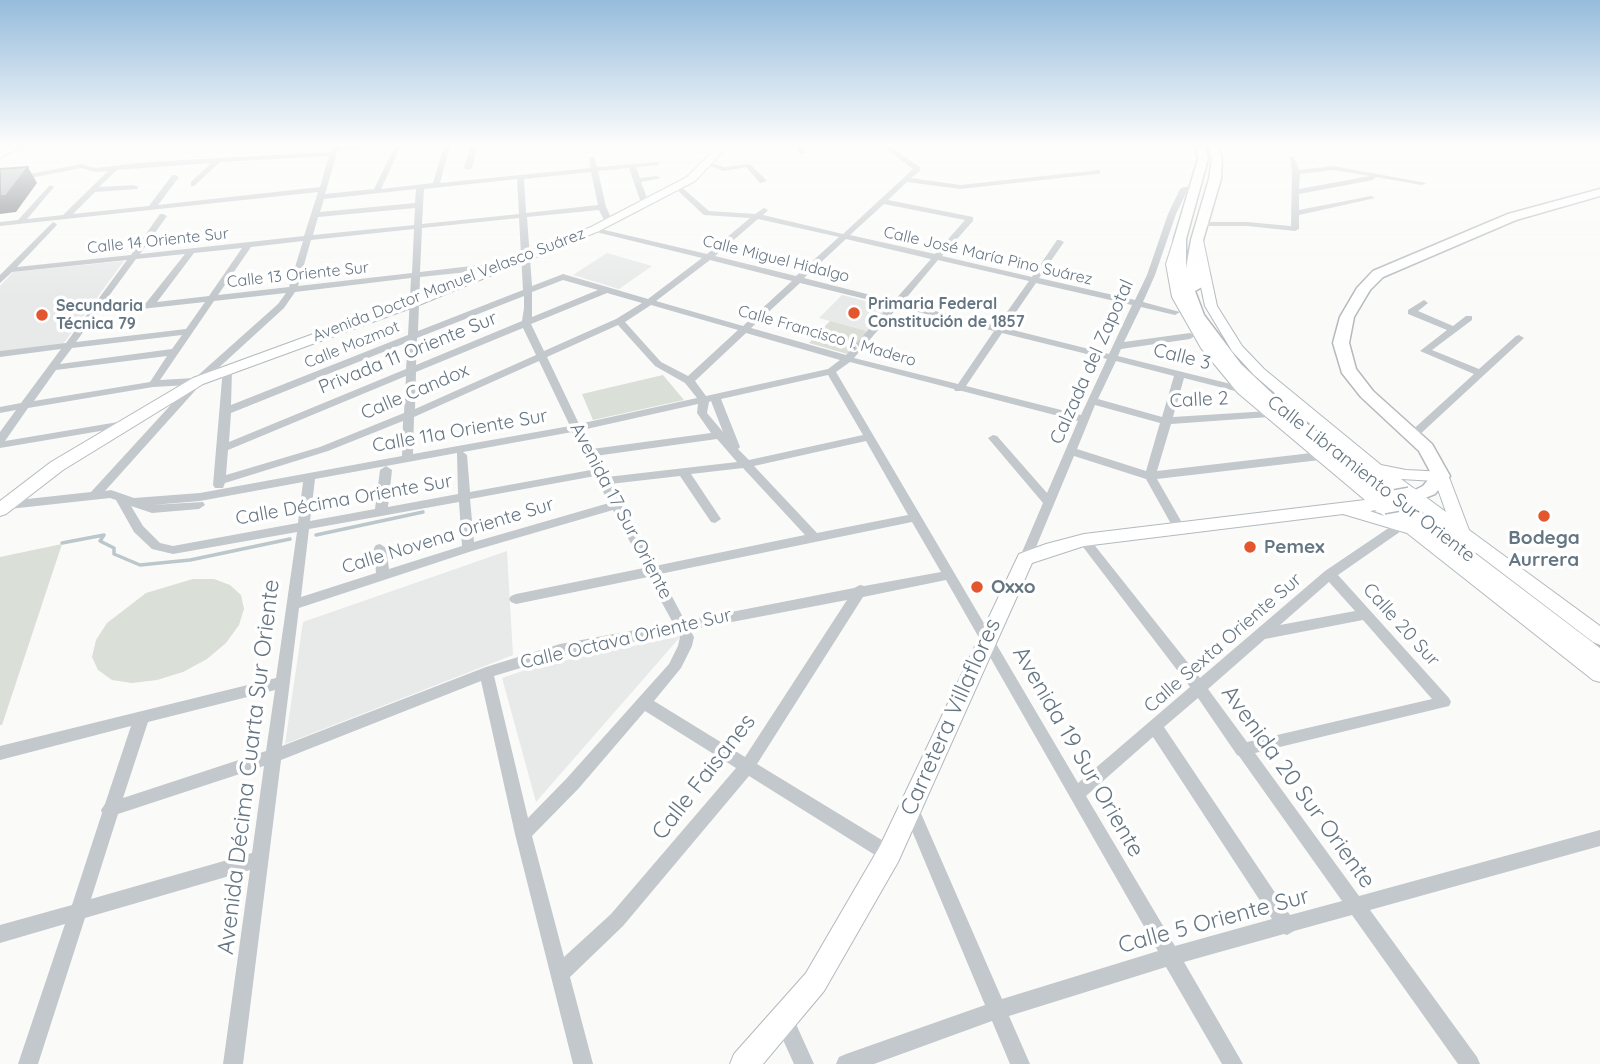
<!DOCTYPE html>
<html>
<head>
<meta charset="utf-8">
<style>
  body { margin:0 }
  canvas { display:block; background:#fafaf8 }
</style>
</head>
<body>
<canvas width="1600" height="1064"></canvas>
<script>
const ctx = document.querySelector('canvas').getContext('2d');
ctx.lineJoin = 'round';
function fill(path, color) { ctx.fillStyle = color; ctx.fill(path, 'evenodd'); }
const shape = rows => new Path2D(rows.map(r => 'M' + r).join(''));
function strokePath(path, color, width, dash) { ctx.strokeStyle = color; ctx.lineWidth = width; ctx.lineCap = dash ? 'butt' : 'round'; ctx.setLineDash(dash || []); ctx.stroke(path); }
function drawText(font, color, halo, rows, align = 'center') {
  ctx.font = font + ' Quicksand,sans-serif'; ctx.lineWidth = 7; ctx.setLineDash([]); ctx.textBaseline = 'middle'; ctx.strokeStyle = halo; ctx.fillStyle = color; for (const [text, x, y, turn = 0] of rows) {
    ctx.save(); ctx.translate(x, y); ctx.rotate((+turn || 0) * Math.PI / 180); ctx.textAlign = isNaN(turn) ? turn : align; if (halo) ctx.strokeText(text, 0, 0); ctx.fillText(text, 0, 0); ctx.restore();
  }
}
fill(shape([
  [607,253,652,266,619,289,573,275],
  [124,261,63,344,0,351,0,286,13,272],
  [842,295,889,307,867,331,819,318],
  [507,551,513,655,285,744,303,622],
  [681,636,536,802,502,678,534,667]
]), '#e8e9e9');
fill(shape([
  [830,321,867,331,847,354,809,343],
  [663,375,684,400,593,420,582,394],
  [62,544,2,725,0,725,0,557],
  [193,579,214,579,230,585,241,595,244,609,239,625,226,643,207,659,183,672,157,680,132,683,112,680,98,670,92,657,96,640,107,623,146,593]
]), '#dadfd7');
strokePath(shape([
  [316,535,423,512],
  [62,543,104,535,100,541,114,548,114,554,140,565,190,560,290,539]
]), '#bbc7cb', 3.5);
const secondary = shape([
  [11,146,23,146,0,158,0,151,11,146],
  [718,146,728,146,695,181,599,231,419,305,203,384,63,470,6,514,0,516,0,501,51,462,193,378,409,299,591,227,687,177,718,146],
  [1180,236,1186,239,1178,264,1184,297,1212,343,1248,387,1344,467,1600,663,1600,682,1593,680,1407,533,1343,514,1084,546,1032,563,898,862,824,991,763,1064,730,1064,734,1054,806,973,880,846,1019,554,1046,544,1084,534,1365,500,1238,393,1201,348,1172,297,1166,264,1174,239,1180,236],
  [1377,510,1384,516,1370,511,1377,510],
  [1197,237,1203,240,1217,306,1242,346,1264,369,1381,465,1406,470,1447,472,1469,530,1600,626,1600,645,1593,642,1332,443,1254,375,1232,351,1205,306,1191,240,1197,237],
  [1401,479,1435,481,1446,512,1401,479]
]);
const primary = shape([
  [1195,146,1205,146,1208,159,1186,239,1186,268,1191,240,1209,179,1212,159,1208,146,1218,146,1222,159,1221,179,1203,240,1199,271,1202,287,1195,291,1204,315,1241,364,1292,412,1401,497,1423,486,1432,475,1419,451,1361,397,1342,373,1333,343,1340,317,1357,288,1373,271,1508,214,1600,189,1600,196,1516,220,1383,277,1370,290,1354,317,1349,343,1356,369,1373,391,1432,444,1450,476,1435,494,1410,504,1600,648,1600,669,1592,666,1323,455,1280,420,1231,370,1190,316,1172,268,1174,239,1198,159,1195,146]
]);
strokePath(secondary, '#b3babf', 2);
strokePath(primary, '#b5babe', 3);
fill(shape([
  [155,146,162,146,158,149,155,146],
  [238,146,245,146,240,150,237,148,238,146],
  [333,146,370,146,367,148,338,150,325,194,374,189,395,146,401,146,381,189,433,183,444,146,450,146,440,183,590,168,589,158,592,156,595,158,597,167,659,162,659,164,657,165,636,167,640,178,657,176,661,178,641,182,649,203,645,205,641,203,629,168,598,171,606,207,613,222,612,224,606,224,599,210,527,217,532,286,563,274,648,299,702,258,592,231,592,227,707,254,750,218,704,215,675,188,675,184,678,184,709,211,755,214,764,208,768,210,763,215,843,234,913,169,882,146,889,146,920,167,920,171,911,178,960,185,1100,170,1100,174,1097,174,960,189,907,182,888,200,973,217,973,221,942,256,1032,277,1057,240,1060,240,1064,242,1039,278,1135,300,1147,275,1168,214,1180,189,1184,187,1199,187,1199,191,1187,191,1176,214,1155,275,1143,302,1180,312,1175,315,1141,307,1124,342,1190,333,1195,336,1190,339,1121,349,1118,356,1247,388,1248,390,1243,393,1184,378,1173,417,1269,411,1274,414,1269,417,1171,424,1157,471,1320,452,1326,456,1320,460,1157,479,1185,528,1183,531,1175,531,1146,479,1074,456,1031,559,1029,562,1021,562,1019,559,1043,503,988,438,993,435,997,436,1047,493,1078,421,962,391,955,391,954,389,850,362,836,372,1078,783,1190,687,1080,543,1078,540,1080,537,1088,537,1200,678,1325,571,1396,523,1404,523,1406,526,1404,529,1338,575,1449,698,1451,702,1449,706,1255,753,1359,896,1600,830,1600,846,1370,910,1477,1057,1480,1064,1458,1064,1352,915,1294,931,1287,935,1284,934,1184,962,1243,1064,1222,1064,1166,967,1009,1016,1030,1064,1010,1064,992,1021,874,1064,836,1064,839,1057,846,1054,985,1005,902,807,904,802,910,800,916,802,1002,999,1158,951,946,580,863,597,757,764,895,848,897,854,895,860,889,862,883,860,749,776,623,926,570,977,593,1064,573,1064,515,834,481,681,281,760,243,1064,223,1064,250,870,85,918,38,1064,18,1064,65,924,0,943,0,925,72,905,102,813,101,810,105,804,131,726,0,760,0,746,276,678,297,532,173,554,152,549,134,532,116,500,110,498,0,510,0,502,91,492,189,385,153,387,28,408,5,441,124,421,129,424,124,427,0,448,0,432,16,410,0,413,0,407,21,403,61,349,0,357,0,351,66,343,127,260,12,272,0,283,0,275,53,222,57,224,56,226,17,267,131,255,160,214,163,214,167,216,140,254,304,236,318,192,0,226,0,222,18,220,50,185,54,187,27,219,63,215,108,171,95,172,81,168,15,181,0,177,0,173,15,177,81,164,95,168,147,162,331,152,333,146],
  [329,156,320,187,158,205,179,177,175,175,172,175,149,206,73,214,95,192,137,189,138,187,134,185,99,187,117,170,211,163,191,182,191,186,194,186,220,162,329,156],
  [591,172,598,205,526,213,524,179,591,172],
  [517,179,519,214,422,224,424,189,517,179],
  [416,189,415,203,320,212,324,199,416,189],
  [884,204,965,220,935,254,850,235,884,204],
  [415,208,414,225,313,235,318,217,415,208],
  [519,218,523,290,418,331,420,277,506,268,510,265,506,262,420,272,422,228,519,218],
  [758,219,839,237,796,276,715,256,758,219],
  [414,229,412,273,298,286,311,240,414,229],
  [846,239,931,259,894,301,804,278,846,239],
  [303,241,289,287,218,295,251,247,303,241],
  [242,248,209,296,157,302,194,253,242,248],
  [185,254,146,303,100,308,136,259,185,254],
  [710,260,792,281,743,326,656,301,710,260],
  [938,260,1029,281,997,326,902,303,938,260],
  [411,278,408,335,231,405,232,370,227,367,223,368,213,485,215,488,223,488,225,483,328,451,403,421,402,456,200,493,134,498,111,490,105,491,202,383,284,308,295,292,411,278],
  [563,280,598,290,532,317,532,292,563,280],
  [800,283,890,305,846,355,751,328,800,283],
  [1036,283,1132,305,1109,354,1005,328,1036,283],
  [286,293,278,304,195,378,160,380,214,301,286,293],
  [607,293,642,303,616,319,544,351,531,324,607,293],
  [524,296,524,308,522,321,416,365,417,338,524,296],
  [205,302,186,329,76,342,96,314,205,302],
  [651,305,738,330,688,376,661,362,625,322,651,305],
  [898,307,994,331,958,384,854,358,898,307],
  [618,325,655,366,685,383,697,398,579,424,547,357,618,325],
  [523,328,536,355,415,409,416,372,523,328],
  [746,333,840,360,828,369,706,396,695,381,746,333],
  [1002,333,1107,359,1081,415,966,386,1002,333],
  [182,335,172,349,60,364,72,348,182,335],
  [408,342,406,369,229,442,231,413,408,342],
  [167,356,150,382,34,401,56,370,167,356],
  [539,361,570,426,413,454,414,417,539,361],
  [1116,361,1174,376,1162,417,1098,399,1116,361],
  [828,375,863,435,749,460,738,449,740,447,721,399,828,375],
  [406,376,404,413,320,447,226,475,228,450,406,376],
  [711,401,723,432,707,413,709,402,711,401],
  [698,404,697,413,711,433,592,449,582,430,698,404],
  [1095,405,1160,423,1146,471,1077,449,1095,405],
  [572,432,591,470,470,492,467,455,463,452,572,432],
  [717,439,737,462,607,477,595,456,717,439],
  [866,441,908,515,817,533,754,466,866,441],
  [457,453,458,494,388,507,392,470,386,466,457,453],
  [386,466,380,470,375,509,310,521,315,479,386,466],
  [743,468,805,535,655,566,610,484,680,476,711,522,715,523,721,519,691,474,743,468],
  [595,476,609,503,474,542,470,499,595,476],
  [303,482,298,523,173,546,160,543,143,526,131,506,152,513,199,509,205,505,203,502,152,505,200,501,303,482],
  [459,502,462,546,389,569,386,548,380,544,376,545,374,548,376,573,301,597,309,529,459,502],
  [613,510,644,568,516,594,511,596,509,599,511,602,516,604,648,577,673,623,560,644,486,667,282,746,299,608,472,551,613,510],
  [912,522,941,572,864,586,860,585,854,588,685,621,660,574,912,522],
  [1329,582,1355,611,1280,625,1329,582],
  [847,600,745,757,654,701,681,668,692,646,694,637,690,630,847,600],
  [1363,620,1432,699,1247,742,1208,689,1265,639,1363,620],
  [678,633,680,637,678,646,669,664,567,778,528,818,494,676,560,656,678,633],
  [275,690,266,751,123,798,148,722,275,690],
  [1198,698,1237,755,1239,756,1342,901,1290,915,1164,727,1198,698],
  [645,711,736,768,611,914,564,957,532,836,579,788,645,711],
  [1153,737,1272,919,1175,946,1086,796,1153,737],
  [264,766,252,853,91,899,118,814,264,766],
  [471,146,477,146,472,168,468,170,464,168,471,146],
  [795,146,801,146,806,153,805,154,801,154,795,146],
  [1062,146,1071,146,1065,148,1062,146],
  [1290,157,1294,157,1299,170,1333,166,1426,183,1422,185,1376,177,1373,180,1299,194,1299,210,1371,196,1375,198,1299,215,1299,229,1295,231,1247,226,1198,226,1197,224,1201,222,1247,222,1291,226,1292,172,1290,157],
  [1333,170,1370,176,1299,189,1300,174,1333,170],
  [709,162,724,167,750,164,767,181,760,183,746,167,724,171,707,165,706,164,709,162],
  [1424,300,1428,303,1418,311,1453,326,1466,316,1472,316,1472,320,1432,350,1479,369,1516,336,1519,335,1524,338,1416,438,1412,439,1407,436,1408,434,1474,374,1420,351,1447,330,1408,314,1408,310,1424,300],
  [784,1010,791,1013,814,1064,794,1064,774,1020,777,1013,784,1010]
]), '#c3c8cc');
fill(secondary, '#fff');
fill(primary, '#fff');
const primaryBridge = shape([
  [1383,503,1410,498]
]);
strokePath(primaryBridge, '#b5babe', 24, []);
strokePath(primaryBridge, '#fff', 21);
fill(shape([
  [28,167,37,183,16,212,0,214,0,196]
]), '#777d82');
const building = shape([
  [28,167,6,196,0,196,0,169,28,167]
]);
fill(building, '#aab3b9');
strokePath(building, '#777d82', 2);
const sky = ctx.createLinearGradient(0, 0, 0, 295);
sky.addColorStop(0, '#96bcdc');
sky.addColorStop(0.49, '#fdfdfc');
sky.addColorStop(1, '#fdfdfc00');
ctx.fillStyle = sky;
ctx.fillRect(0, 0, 1600, 295);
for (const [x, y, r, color] of [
  [854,313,7,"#e4572e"],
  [42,315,7,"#e4572e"],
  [1544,516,7,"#e4572e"],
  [1250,547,7,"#e4572e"],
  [977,587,7,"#e4572e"]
]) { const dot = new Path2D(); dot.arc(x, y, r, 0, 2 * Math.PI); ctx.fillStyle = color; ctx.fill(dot); strokePath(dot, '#fff', 2.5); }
drawText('16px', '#657683', '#fff', [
  ["Calle 14 Oriente Sur",158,241,-6],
  ["Calle José María Pino Suárez",988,256,13],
  ["Calle Miguel Hidalgo",776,259,14],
  ["Calle 13 Oriente Sur",298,275,-6],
  ["Avenida Doctor Manuel Velasco Suárez",449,285,-21],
  ["Calle Francisco I. Madero",827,336,16],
  ["Calle Mozmot",352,345,-22]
]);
drawText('bold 16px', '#657683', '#fff', [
  ["Primaria Federal",868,304],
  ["Constitución de 1857",868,322],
  ["Secundaria",56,306],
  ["Técnica 79",56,324]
], 'left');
drawText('19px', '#657683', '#fff', [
  ["Privada 11 Oriente Sur",408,353,-22],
  ["Calle 3",1182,357,14],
  ["Calzada del Zapotal",1092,362,-66],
  ["Calle Candox",415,392,-23],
  ["Calle 2",1199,400,-3],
  ["Calle 11a Oriente Sur",460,431,-10],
  ["Calle Libramiento Sur Oriente",1371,479,38],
  ["Calle Décima Oriente Sur",344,500,-10],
  ["Avenida 17 Sur Oriente",621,511,62],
  ["Calle Novena Oriente Sur",448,536,-17],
  ["Calle 20 Sur",1401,625,48],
  ["Calle Octava Oriente Sur",626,639,-13],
  ["Calle Sexta Oriente Sur",1223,643,-41]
]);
drawText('bold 19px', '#657683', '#fff', [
  ["Bodega",1544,538,"center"],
  ["Aurrera",1544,560,"center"],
  ["Pemex",1264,547],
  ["Oxxo",991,587]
], 'left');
drawText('23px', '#657683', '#fff', [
  ["Carretera Villaflores",951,717,-66],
  ["Avenida 19 Sur Oriente",1078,752,60],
  ["Avenida Décima Cuarta Sur Oriente",249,767,-83],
  ["Calle Faisanes",704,777,-52],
  ["Avenida 20 Sur Oriente",1298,787,54],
  ["Calle 5 Oriente Sur",1214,921,-15]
]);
</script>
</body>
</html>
